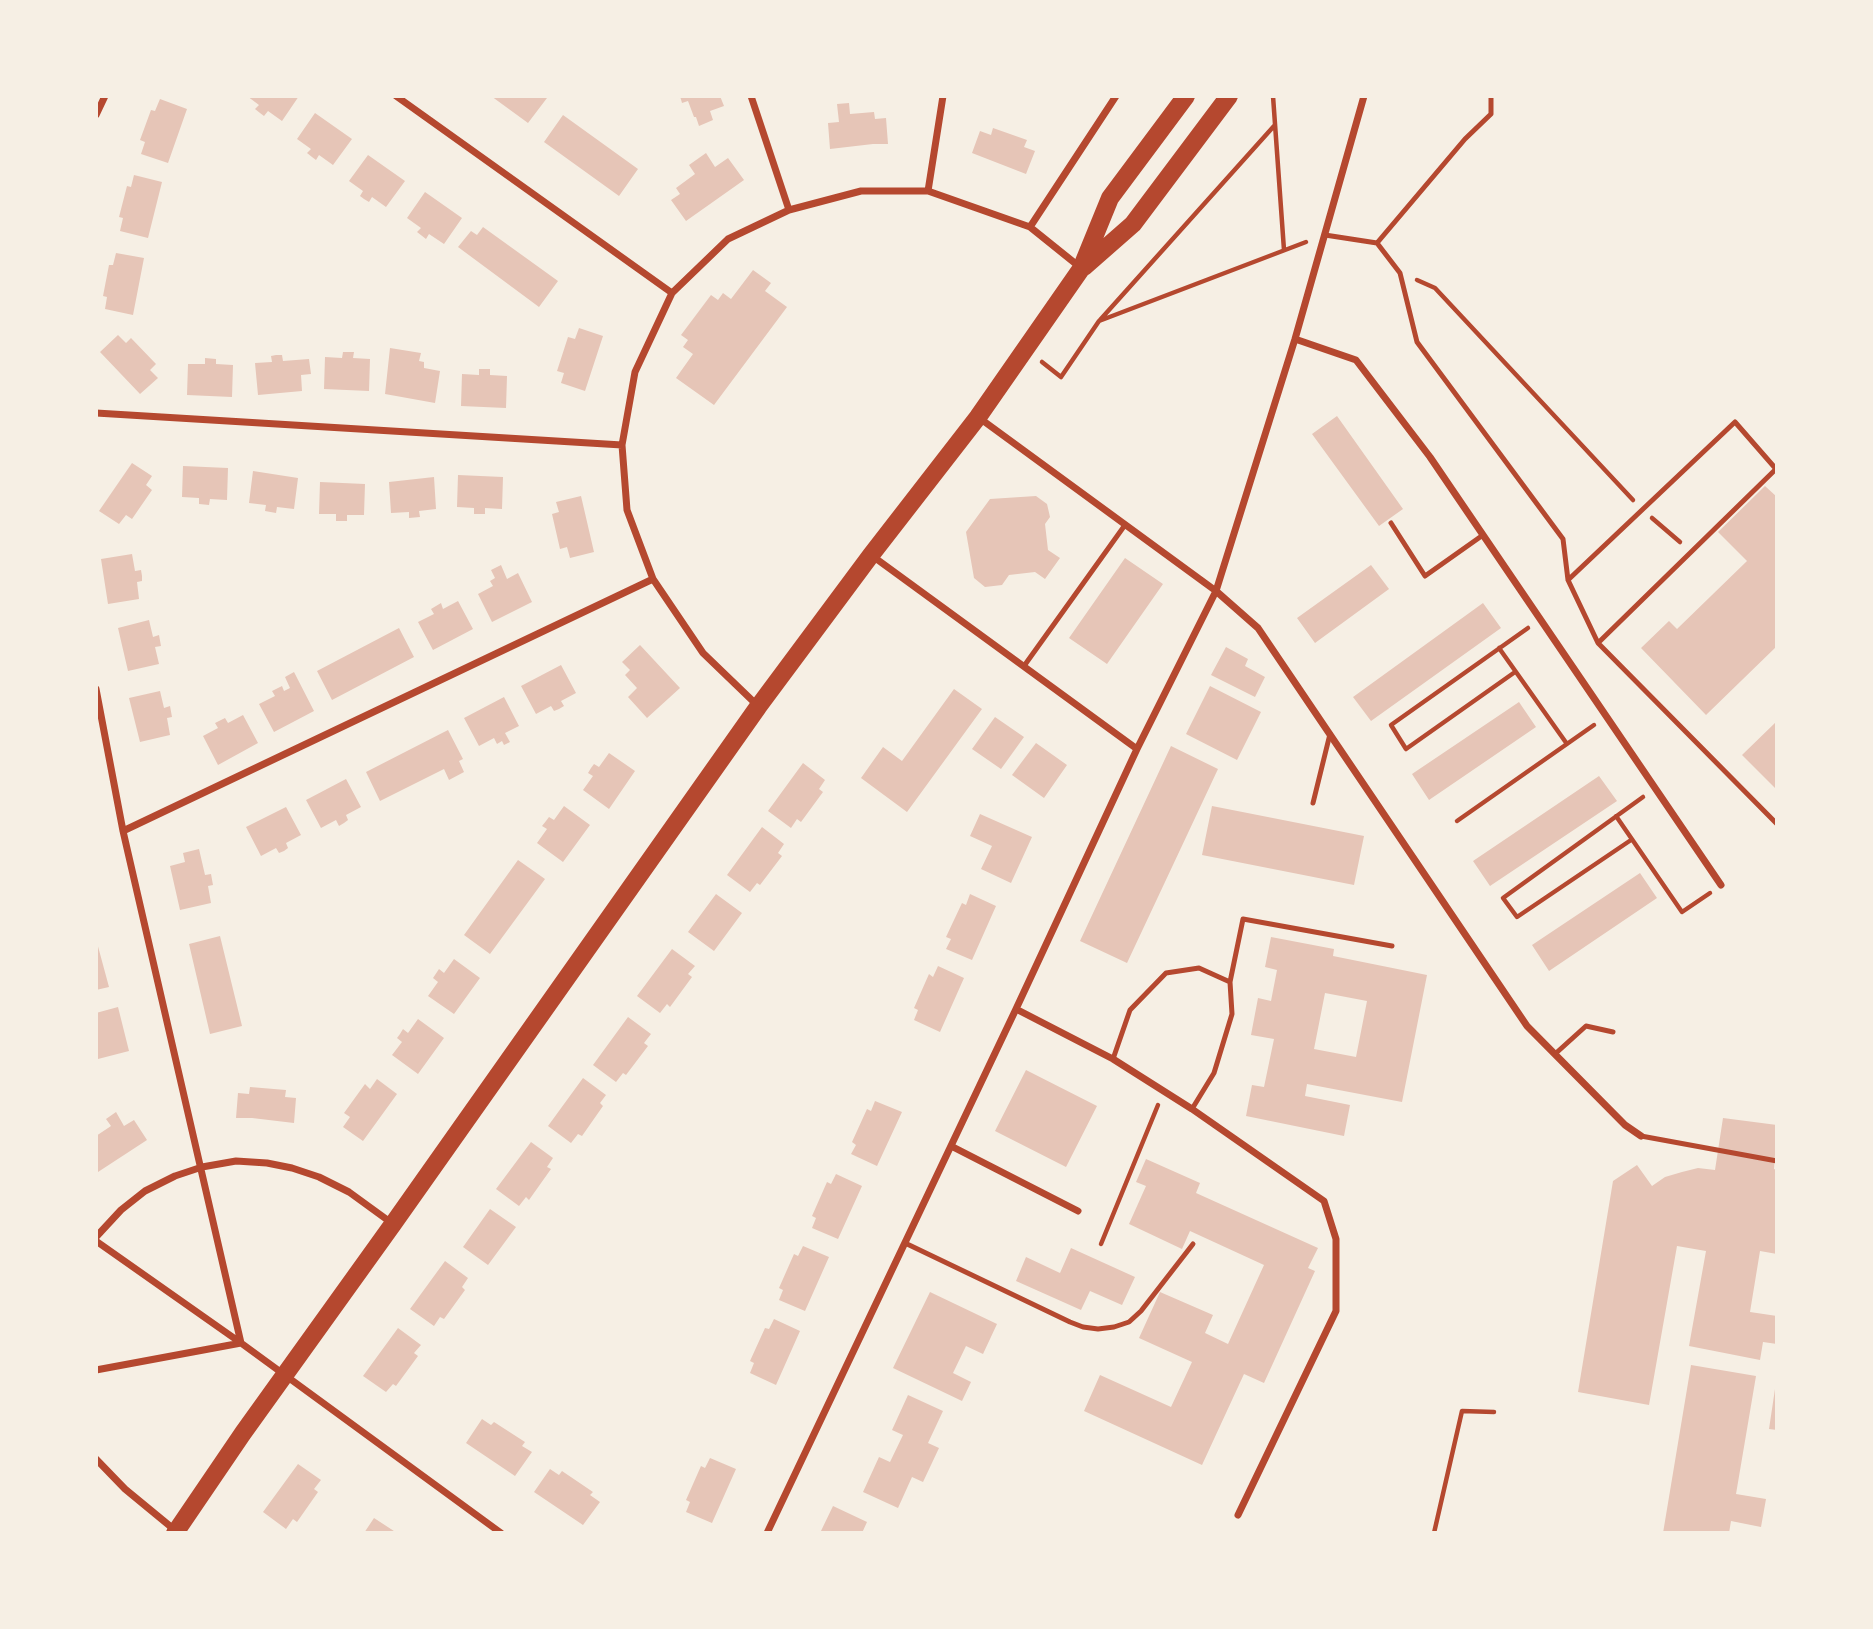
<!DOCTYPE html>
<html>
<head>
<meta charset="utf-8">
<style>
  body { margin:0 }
  #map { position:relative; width:1873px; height:1629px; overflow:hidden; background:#f6efe4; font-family:Lato,sans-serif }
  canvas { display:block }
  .frame { position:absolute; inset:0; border:98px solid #f6efe4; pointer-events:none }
</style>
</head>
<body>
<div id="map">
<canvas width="1873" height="1629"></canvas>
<div class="frame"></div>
</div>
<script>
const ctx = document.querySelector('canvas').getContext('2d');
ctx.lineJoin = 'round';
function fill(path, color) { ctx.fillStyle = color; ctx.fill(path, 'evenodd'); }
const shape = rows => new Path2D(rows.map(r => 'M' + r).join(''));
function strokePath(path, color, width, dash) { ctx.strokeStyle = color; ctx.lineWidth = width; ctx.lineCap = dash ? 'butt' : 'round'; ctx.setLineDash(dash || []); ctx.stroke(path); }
fill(shape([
  [247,96,299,96,282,121,268,111,264,116,260,113,255,109,259,105],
  [491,96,545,96,547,98,528,123],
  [680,96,720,96,724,106,710,111,713,120,699,126,696,117,694,117,688,101,682,103],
  [160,99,187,109,168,163,141,154,145,142,140,140,151,110,155,111],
  [849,103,850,114,874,112,875,119,886,118,888,144,873,144,830,149,828,123,839,122,837,104],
  [315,113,352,139,333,165,319,155,316,160,312,157,307,153,311,149,297,139],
  [563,115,638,169,619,196,544,142],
  [993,128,1027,140,1024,147,1035,151,1026,174,972,153,980,131,991,135],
  [706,153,715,167,728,158,744,180,686,221,671,200,680,194,676,188,695,174,689,165],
  [368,155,405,181,386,207,372,197,369,202,364,199,360,196,363,191,349,181],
  [134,175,162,182,148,238,120,231,123,218,119,217,127,186,131,187],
  [425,192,462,218,444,244,429,234,426,239,417,232,421,228,407,218],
  [483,227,558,281,539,307,458,247,471,231,477,235],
  [116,253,144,258,133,315,105,309,107,297,103,296,109,265,113,265],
  [753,270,771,283,765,291,787,307,714,405,676,378,693,354,683,347,688,340,681,335,711,295,718,300,723,293,731,299],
  [579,328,603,336,585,391,561,383,564,373,557,371,568,337,575,339],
  [118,335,126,343,131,338,156,364,150,370,158,378,140,394,100,352],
  [390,348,421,353,419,361,424,362,424,368,440,371,435,403,385,394],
  [343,352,354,352,353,358,370,359,369,391,324,389,325,357,342,358],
  [276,355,282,355,283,361,309,359,311,374,301,375,302,391,258,395,255,363,272,362,271,356],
  [205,358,216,359,216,364,233,365,232,397,187,395,188,364,205,364],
  [479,369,490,369,490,375,507,376,506,408,461,406,462,374,479,375],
  [1337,416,1403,509,1379,526,1312,434],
  [132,463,152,476,146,485,152,490,132,519,126,515,119,524,99,511],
  [183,466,228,468,227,500,210,499,209,505,199,504,199,498,182,497],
  [253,471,298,478,294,509,277,507,276,513,265,511,266,505,249,503],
  [458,475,503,477,502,509,485,508,485,514,474,514,474,508,457,507],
  [434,477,436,509,419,511,420,517,409,518,409,512,391,513,389,482],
  [320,482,365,484,364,515,347,515,347,521,336,521,336,514,319,514],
  [1765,486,1777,497,1777,646,1706,715,1641,648,1669,621,1677,629,1747,561,1718,532],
  [581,496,594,552,570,558,567,547,560,549,552,514,559,512,556,502],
  [1036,496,1047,504,1050,517,1045,524,1048,550,1060,558,1045,579,1035,572,1009,575,1002,585,985,587,974,578,966,532,990,499],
  [132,554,135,571,141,570,142,576,142,581,137,582,139,599,108,604,101,559],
  [1125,558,1163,584,1107,664,1069,638],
  [501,565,507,579,518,573,532,602,492,622,478,594,493,586,490,581,495,578,491,570],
  [1371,565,1389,589,1315,643,1297,618],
  [458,601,473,629,433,650,418,622,434,614,431,609,441,603,443,609],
  [1483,603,1501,628,1371,721,1353,697],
  [149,620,153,637,159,635,161,646,155,647,159,664,128,671,118,628],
  [399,628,414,657,332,700,317,671],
  [640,645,680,688,647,718,628,697,637,688,625,675,630,670,622,662],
  [1226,647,1248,659,1245,666,1265,677,1255,697,1211,675],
  [561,665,576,693,561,701,564,706,559,709,554,711,551,706,536,714,521,686],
  [294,672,314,711,274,732,259,704,275,696,272,691,282,686,284,691,290,688,285,677],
  [1210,686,1261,712,1237,760,1186,734],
  [954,689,982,709,907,812,861,778,883,747,902,761],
  [160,691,164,708,170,706,172,717,167,718,170,735,140,742,129,698],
  [504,697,519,726,505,733,510,742,504,745,502,741,497,744,494,738,479,746,464,718],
  [1519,702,1536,727,1429,800,1412,774],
  [243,715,258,743,218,765,203,736,218,728,215,723,225,718,228,723],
  [995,717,1024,737,1001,769,972,749],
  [1777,721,1777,790,1742,755],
  [448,730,463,759,459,761,464,772,449,780,444,769,380,801,366,772],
  [1036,743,1067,765,1044,798,1012,775],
  [1171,746,1218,769,1127,963,1080,941],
  [609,753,635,771,609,809,583,790,593,776,588,773,591,768,594,764,599,767],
  [803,763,825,780,819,789,823,792,801,822,797,819,791,828,768,811],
  [1599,776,1617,801,1490,886,1473,861],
  [346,779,361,807,346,815,348,820,344,823,339,826,336,820,321,828,306,800],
  [564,806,590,825,563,862,537,843,547,829,542,826,546,821,549,817,554,820],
  [1212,806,1364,836,1354,885,1202,855],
  [286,807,301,835,286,843,288,848,284,851,279,853,276,848,261,856,246,827],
  [980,814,1032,837,1011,883,981,869,992,846,970,836],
  [762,827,784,844,778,853,782,856,760,885,757,883,750,892,727,875],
  [199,849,205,875,211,874,213,885,208,886,211,903,180,910,170,866,185,862,183,853],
  [518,860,545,879,490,954,464,935],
  [1640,873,1657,898,1549,971,1532,945],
  [716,894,742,913,714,951,688,932],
  [970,894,996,906,972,960,946,949,951,939,946,937,962,903,966,905],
  [220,936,242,1026,210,1034,189,944],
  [1271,937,1334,949,1333,956,1427,975,1402,1102,1307,1084,1305,1096,1350,1105,1344,1136,1246,1116,1252,1085,1264,1087,1274,1039,1251,1035,1258,998,1271,1001,1277,970,1265,967],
  [1325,993,1367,1001,1356,1057,1314,1049],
  [96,939,109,987,96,990],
  [672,949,695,966,688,974,692,977,670,1007,667,1004,660,1013,637,996],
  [454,959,480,978,454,1014,428,996,438,982,433,978,439,969,444,973],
  [938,966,964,978,940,1032,914,1020,918,1010,914,1008,929,974,933,977],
  [118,1007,129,1051,98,1059,96,1013],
  [628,1017,651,1034,644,1043,648,1046,626,1075,623,1073,616,1082,593,1065],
  [418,1019,444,1038,418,1074,392,1055,402,1042,397,1038,400,1034,403,1029,408,1033],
  [1026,1070,1097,1106,1066,1167,995,1131],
  [583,1078,606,1095,600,1103,603,1106,582,1136,578,1134,571,1143,548,1126],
  [377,1079,397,1094,363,1141,343,1127,350,1117,344,1113,365,1084,370,1089],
  [250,1087,286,1090,285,1097,296,1098,294,1123,252,1118,236,1118,238,1093,249,1094],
  [875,1101,902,1112,877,1166,851,1154,856,1145,852,1142,867,1109,871,1111],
  [116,1112,124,1126,134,1120,147,1140,98,1172,96,1169,96,1136,111,1126,106,1119],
  [1723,1118,1777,1125,1774,1169,1777,1170,1777,1254,1760,1251,1750,1312,1777,1316,1777,1344,1763,1342,1760,1360,1689,1346,1706,1251,1677,1246,1649,1405,1578,1392,1613,1181,1637,1165,1652,1186,1665,1177,1682,1172,1698,1168,1715,1170],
  [531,1142,553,1158,547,1167,551,1169,529,1200,526,1197,519,1206,496,1189],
  [1146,1159,1200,1183,1196,1193,1318,1248,1308,1268,1315,1271,1264,1383,1244,1374,1202,1465,1084,1411,1100,1375,1171,1407,1192,1362,1139,1338,1160,1292,1213,1315,1205,1333,1228,1344,1264,1265,1190,1231,1182,1249,1129,1224,1146,1186,1136,1182],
  [836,1174,862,1186,838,1239,812,1228,816,1218,812,1216,827,1182,831,1184],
  [490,1209,516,1227,488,1265,463,1247],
  [803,1246,829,1257,805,1311,779,1300,783,1290,779,1288,794,1254,798,1256],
  [1071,1248,1135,1277,1122,1305,1090,1291,1081,1310,1016,1281,1026,1257,1060,1273],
  [445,1261,468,1278,462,1287,465,1290,444,1319,440,1317,434,1326,410,1309],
  [930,1292,997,1324,983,1354,966,1346,953,1373,971,1382,962,1401,893,1368],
  [774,1319,800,1331,776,1385,750,1373,754,1363,750,1361,765,1328,769,1329],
  [398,1328,421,1345,414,1353,418,1356,396,1386,393,1384,386,1392,363,1376],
  [1691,1365,1756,1376,1736,1494,1766,1499,1761,1527,1731,1521,1729,1533,1663,1533],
  [1775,1389,1777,1389,1777,1430,1769,1429],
  [908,1395,943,1411,928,1443,939,1448,923,1482,912,1477,898,1508,863,1492,879,1457,890,1462,903,1435,892,1430],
  [482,1419,491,1425,494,1422,525,1442,522,1446,532,1452,515,1476,466,1443],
  [710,1458,736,1469,712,1523,686,1512,690,1502,686,1500,701,1466,705,1468],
  [298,1464,321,1480,314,1489,318,1492,297,1522,293,1519,286,1529,263,1512],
  [550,1469,559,1475,562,1471,593,1492,590,1495,600,1502,583,1525,534,1492],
  [833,1506,867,1522,862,1533,820,1533],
  [374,1518,397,1533,364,1533]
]), '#e6c5b7');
strokePath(shape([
  [1273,96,1284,250],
  [1417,280,1435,288,1633,500],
  [1100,320,1274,126],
  [1042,362,1061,377,1099,321,1306,242],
  [1652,518,1680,542],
  [1499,648,1567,744],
  [1515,672,1406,749,1391,725,1528,628],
  [1616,816,1682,912,1710,893],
  [1457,821,1594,725],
  [1631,840,1517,917,1503,898,1643,797],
  [1101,1244,1158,1105],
  [1434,1533,1462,1411,1494,1412]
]), '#b5482f', 4.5);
strokePath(shape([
  [1325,235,1377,243,1400,273,1417,342,1563,539,1568,580,1598,643,1777,824],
  [1377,243,1465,139,1491,114,1491,96],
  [1391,523,1425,576,1483,535],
  [1568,580,1735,422,1776,469],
  [1598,643,1777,468],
  [1024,666,1125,525],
  [1313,803,1330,734],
  [1230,982,1243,919,1392,946],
  [1555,1054,1586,1026,1613,1032],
  [1113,1059,1130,1010,1166,973,1199,968,1230,982,1232,1014,1214,1073,1192,1109],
  [1641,1136,1777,1161],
  [905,1243,1070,1322,1083,1327,1098,1329,1114,1327,1129,1322,1141,1311,1193,1244]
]), '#b5482f', 5);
strokePath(shape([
  [396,96,672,293],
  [751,96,789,210],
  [96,115,105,96],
  [928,191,943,96],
  [1030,227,1116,96],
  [1295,339,1356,360,1430,457,1721,885],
  [96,413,622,445],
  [978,417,1216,591,1258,628,1527,1026,1625,1125,1641,1136],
  [871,555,1137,749],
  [96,689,123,831,241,1343,96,1370],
  [758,706,703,653,653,579,627,510,622,445,635,372,672,293,728,239,789,210,861,191,928,191,1030,227,1081,268],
  [123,831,653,579],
  [1016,1009,1113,1059,1192,1109,1324,1201,1336,1239,1336,1311,1238,1515],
  [951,1146,1078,1211],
  [96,1237,121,1210,145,1191,175,1176,202,1167,236,1161,267,1163,292,1168,319,1177,349,1192,393,1224],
  [96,1241,241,1343,501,1533],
  [96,1459,125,1489,176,1531],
  [767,1533,1016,1009,1137,749,1216,591,1295,339,1364,96]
]), '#b5482f', 7);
strokePath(shape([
  [1084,267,1133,224,1229,96],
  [175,1533,243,1433,393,1224,758,707,871,555,978,417,1081,269,1110,198,1186,96]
]), '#b5482f', 18);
</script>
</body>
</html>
